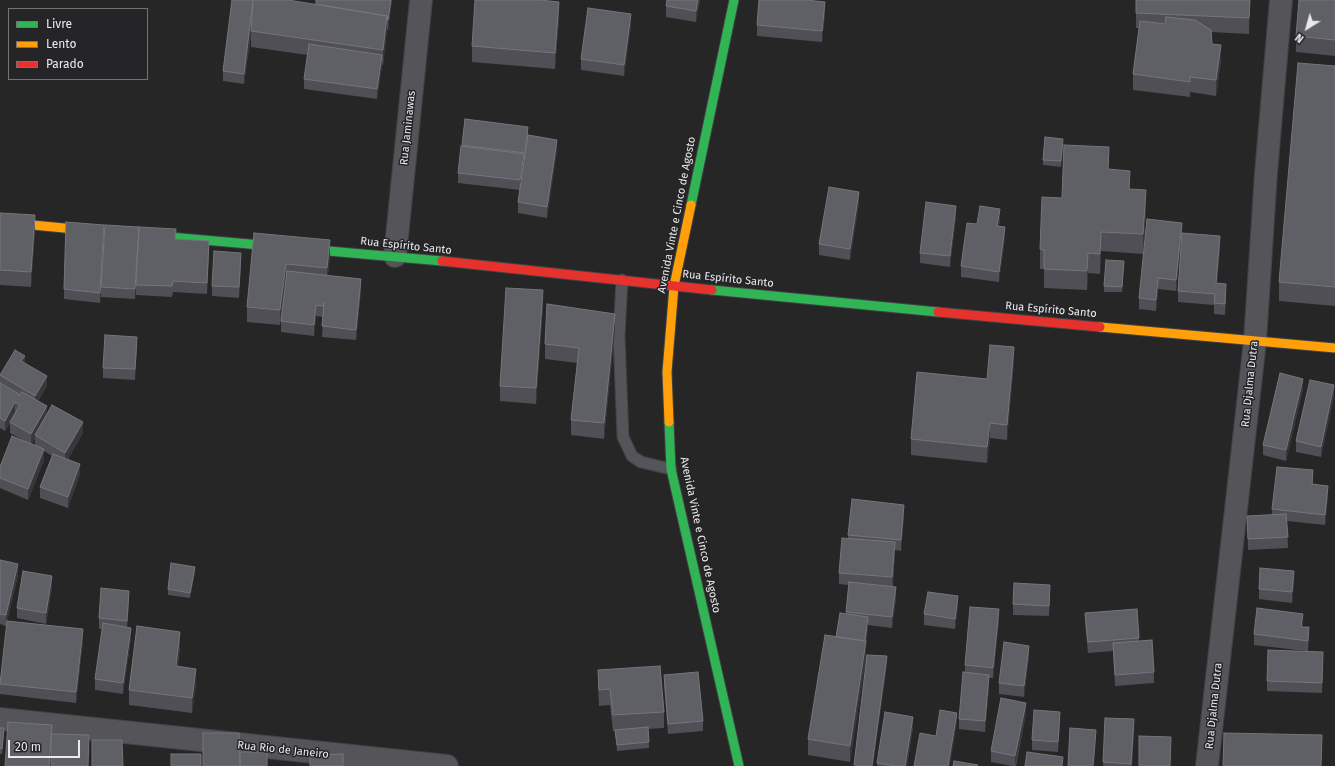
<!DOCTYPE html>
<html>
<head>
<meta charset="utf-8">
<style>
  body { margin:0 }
  #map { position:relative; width:1335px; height:766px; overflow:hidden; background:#262627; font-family:"Fira Sans",sans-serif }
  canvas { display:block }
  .legend { position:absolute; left:8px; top:8px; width:140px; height:72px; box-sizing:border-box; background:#252528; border:1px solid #747476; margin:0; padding:5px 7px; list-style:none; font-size:12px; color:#eaeaec }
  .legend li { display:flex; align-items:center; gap:8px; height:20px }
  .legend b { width:20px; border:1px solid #747476 }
  .north { position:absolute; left:1287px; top:8px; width:40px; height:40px; -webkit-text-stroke:3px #252528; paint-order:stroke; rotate:217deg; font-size:11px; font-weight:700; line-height:16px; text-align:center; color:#eaeaec }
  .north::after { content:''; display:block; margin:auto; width:14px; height:18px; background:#eaeaec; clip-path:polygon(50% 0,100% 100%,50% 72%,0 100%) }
  .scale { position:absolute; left:8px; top:740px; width:72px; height:18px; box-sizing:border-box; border:2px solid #eaeaec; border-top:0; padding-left:5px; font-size:12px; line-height:14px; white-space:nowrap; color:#eaeaec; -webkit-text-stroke:3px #252528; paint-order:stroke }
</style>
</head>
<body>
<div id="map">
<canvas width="1335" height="766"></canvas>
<ul class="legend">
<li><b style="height:5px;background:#30b455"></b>Livre</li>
<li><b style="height:5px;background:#ff9f0a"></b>Lento</li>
<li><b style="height:5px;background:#e5322d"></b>Parado</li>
</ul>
<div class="north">N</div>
<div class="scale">20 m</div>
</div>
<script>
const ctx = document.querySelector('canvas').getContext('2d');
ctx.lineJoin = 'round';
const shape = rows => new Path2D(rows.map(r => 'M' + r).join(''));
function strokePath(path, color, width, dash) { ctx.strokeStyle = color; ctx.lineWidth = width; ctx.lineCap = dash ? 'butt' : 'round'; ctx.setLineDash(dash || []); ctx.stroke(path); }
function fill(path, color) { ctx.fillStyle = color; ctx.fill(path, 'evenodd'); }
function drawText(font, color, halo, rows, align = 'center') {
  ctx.font = font + ' "Fira Sans",sans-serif'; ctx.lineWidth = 3; ctx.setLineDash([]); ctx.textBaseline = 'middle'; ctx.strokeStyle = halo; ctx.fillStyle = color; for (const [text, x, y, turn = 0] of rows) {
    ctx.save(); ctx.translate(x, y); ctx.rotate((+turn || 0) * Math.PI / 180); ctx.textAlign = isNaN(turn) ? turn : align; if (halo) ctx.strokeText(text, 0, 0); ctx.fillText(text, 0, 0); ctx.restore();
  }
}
const lane = shape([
  [622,280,619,336,623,437,632,456,641,462,671,469]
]);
const street = shape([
  [395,256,421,0],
  [0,719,447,766],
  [1207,766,1255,341,1266,173,1281,0]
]);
const fast = shape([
  [691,205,734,0],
  [147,235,442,261],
  [712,290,938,312],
  [669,422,671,469,739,766]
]);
const slow = shape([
  [0,222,96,231],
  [1100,327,1335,348],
  [669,422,667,372,674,286,691,205]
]);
const jam = shape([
  [442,261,712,290],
  [938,312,1100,327]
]);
strokePath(lane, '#414143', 13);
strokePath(street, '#414143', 24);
strokePath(fast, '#414143', 11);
strokePath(slow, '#414143', 11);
strokePath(jam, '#414143', 11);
strokePath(lane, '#545459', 11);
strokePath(street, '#545459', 22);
strokePath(fast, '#30b455', 9);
strokePath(slow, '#ff9f0a', 9);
strokePath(jam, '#e5322d', 9);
fill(shape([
  [232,0,316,4,392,0,388,30,387,30,383,65,382,65,377,99,304,89,304,79,308,55,251,47,251,35,244,84,223,81,223,71],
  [700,0,696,22,666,17,666,6],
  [1250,0,1249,34,1211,32,1212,44,1221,60,1216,96,1190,92,1190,97,1133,90,1133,74,1139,28,1136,28,1136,13],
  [1335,0,1335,56,1296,52,1296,36],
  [825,13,822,42,757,36,757,25],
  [559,17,555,69,472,62,472,46],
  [631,25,624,76,581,70,581,59],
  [1335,66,1335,306,1279,301,1279,282],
  [465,119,528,135,557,150,547,218,518,213,518,202,520,190,458,183,458,173,462,146],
  [1063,145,1061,167,1043,165,1043,160],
  [1109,169,1130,189,1146,210,1143,254,1101,251,1100,274,1088,273,1087,290,1044,288,1044,269,1040,269,1040,249,1062,198],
  [859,203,850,260,819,255,819,244],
  [0,213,35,230,31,287,0,285],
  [956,216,950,267,920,263,920,253],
  [1000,219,999,226,1005,238,999,282,961,277,961,266,977,224],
  [139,227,135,299,101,297,101,287],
  [254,233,330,256,328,275,361,290,356,340,322,337,323,317,316,316,314,336,281,332,281,321,286,280,280,325,247,322,247,307],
  [1182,233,1176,291,1158,289,1156,311,1139,309,1139,298],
  [104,235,100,303,64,299,64,289],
  [176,239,209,252,207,294,173,292,172,297,136,295,136,285],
  [1220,246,1217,283,1226,294,1225,315,1214,314,1214,305,1178,302,1178,291],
  [1124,261,1122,292,1104,292,1104,286],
  [241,264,239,298,212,296,212,286],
  [543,305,536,404,500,401,500,386],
  [615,329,604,439,571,435,571,420,577,363,545,359,545,344],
  [137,347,135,380,103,378,103,368],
  [1014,362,1007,440,990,438,987,463,911,455,911,439,987,379],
  [25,363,47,386,38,401,47,413,83,433,68,459,80,474,68,508,40,498,40,487,52,456,44,451,44,460,28,500,0,488,0,467,25,441,10,433,10,423,5,431,0,428,0,375],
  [35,439,35,445,32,444],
  [1303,389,1286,461,1263,455,1263,445],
  [1334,396,1321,457,1296,452,1296,441],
  [1313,481,1313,484,1328,496,1325,525,1287,521,1288,548,1248,550,1247,516,1272,515,1272,509],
  [904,515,901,551,895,550,893,587,896,598,892,628,868,625,866,645,866,657,850,762,808,755,808,739,836,637,846,614,849,585,839,584,839,573,848,539,848,535],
  [0,560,18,575,6,626,0,624],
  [195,572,190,598,168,595,168,589],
  [1294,582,1292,603,1259,599,1259,589],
  [52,587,46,624,17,618,17,608],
  [1050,595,1049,616,1013,615,1013,604],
  [129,601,127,627,131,638,123,694,95,690,95,679,103,629,99,629,99,618],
  [958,607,955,629,924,625,924,614],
  [1137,609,1139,641,1154,672,1154,683,1115,686,1113,651,1088,653,1085,623,1085,613],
  [999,620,993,678,989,678,989,686,985,732,959,729,959,719,965,672,965,665],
  [1303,625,1303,627,1309,638,1308,651,1323,662,1322,693,1267,691,1267,681,1306,651,1254,645,1254,634],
  [83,640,76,703,0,694,0,684],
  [180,647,178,667,196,684,192,713,129,705,129,690],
  [1029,656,1024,697,999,694,999,683],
  [598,670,664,712,664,728,648,729,649,748,617,751,615,731,613,731,610,705,599,706,598,685],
  [664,675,703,721,703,731,668,734,664,685],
  [1026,714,1016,766,1012,766,991,762,991,751],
  [1105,718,1134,730,1132,766,1103,766],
  [1060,722,1058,752,1032,750,1032,740],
  [913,727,907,766,877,766,877,763],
  [0,728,4,734,2,754,0,754]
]), '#4f4f55');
fill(shape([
  [254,0,251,35,244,84,244,74],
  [391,0,392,0,388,30,388,20],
  [698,0,700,0,696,22,696,11],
  [559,2,559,17,555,69,555,53],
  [825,2,825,13,822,42,822,31],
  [631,14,631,25,624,76,624,65],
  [387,16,387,31,383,65,383,50],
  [1221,45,1221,60,1216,96,1216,80],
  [382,55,382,65,377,99,377,89],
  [528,127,528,137,525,163,525,153],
  [1063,139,1063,145,1061,167,1061,161],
  [557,140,557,150,547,218,547,207],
  [1109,147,1109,166,1108,189,1108,169],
  [524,154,524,165,520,190,520,180],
  [1130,171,1130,190,1129,189],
  [1146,190,1146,210,1143,254,1143,234],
  [859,192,859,203,850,260,850,249],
  [956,206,956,216,950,267,950,256],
  [1000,209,1000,219,997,236,997,226],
  [35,215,35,230,31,287,31,272],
  [1182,223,1182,233,1176,291,1176,280],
  [104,225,104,235,100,303,100,293],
  [139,227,139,238,135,299,135,289],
  [1005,227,1005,238,999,282,999,272],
  [1101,232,1101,251,1100,274,1100,254],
  [1220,236,1220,246,1216,294,1216,283],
  [330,240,330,256,327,284,327,268],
  [209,241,209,252,207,294,207,283],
  [241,253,241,264,239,298,239,287],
  [1088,253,1088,273,1087,290,1087,271],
  [286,264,286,280,280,325,280,310],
  [1158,278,1158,289,1156,311,1156,300],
  [361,279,361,290,356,340,356,330],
  [1226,284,1226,294,1225,315,1225,304],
  [543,290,543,305,536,404,536,388],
  [316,305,316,316,314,336,314,325],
  [615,314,615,329,604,439,604,423],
  [1014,347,1014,362,1007,440,1007,425],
  [25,356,25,367,21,361],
  [47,376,47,386,35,407,35,396],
  [1303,379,1303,389,1286,461,1286,450],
  [1334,385,1334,396,1321,457,1321,447],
  [15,402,15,413,5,431,5,421],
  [47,406,47,417,35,435,35,439,31,445,31,434],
  [83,422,83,433,65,464,65,453],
  [990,423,990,438,987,463,987,447],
  [44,449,44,460,28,500,28,489],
  [80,464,80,474,68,508,68,497],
  [1328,486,1328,496,1325,525,1325,515],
  [904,505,904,515,901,551,901,540],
  [895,542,895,553,892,588,892,577],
  [18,564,18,575,6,626,6,615],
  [195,567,195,572,190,598,190,593],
  [1294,571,1294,582,1292,603,1292,592],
  [52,576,52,587,46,624,46,613],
  [1050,585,1050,595,1049,616,1049,606],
  [896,587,896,598,892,628,892,617],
  [129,591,129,601,127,631,127,621],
  [958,596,958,607,955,629,955,619],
  [999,609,999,620,993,678,993,668],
  [1303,614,1303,625,1301,637,1301,627],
  [868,617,868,628,866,645,866,657,850,762,850,746],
  [1309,627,1309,638,1308,651,1308,641],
  [131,628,131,638,123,694,123,683],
  [83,629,83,640,76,703,76,692],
  [180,632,180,647,176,682,176,666],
  [1029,646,1029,656,1024,697,1024,686],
  [887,656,887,666,873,766,872,766],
  [196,669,196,684,192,713,192,698],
  [989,675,989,686,985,732,985,721],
  [1026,703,1026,714,1015,766,1015,756],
  [1060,712,1060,722,1058,752,1058,742],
  [957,713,957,723,950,766,948,766],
  [913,717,913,727,907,766,905,766],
  [1134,719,1134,730,1131,766,1131,764],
  [52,725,52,735,50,766,49,766],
  [1096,730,1096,741,1094,766,1093,766]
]), '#37373c');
const building = shape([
  [232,0,253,0,244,74,223,71,232,0],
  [253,0,288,0,387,16,383,50,251,31,253,0],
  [316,0,391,0,388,20,387,20,387,16,316,4,316,0],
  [475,0,540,0,559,2,555,53,472,46,475,0],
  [667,0,698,0,696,11,666,6,667,0],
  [759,0,806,0,825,2,822,31,757,25,759,0],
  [1136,0,1250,0,1249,18,1136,13,1136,0],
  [1299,0,1335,0,1335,40,1296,36,1299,0],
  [588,8,631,14,624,65,581,59,588,8],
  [1166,17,1195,20,1211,30,1212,44,1221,45,1216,80,1190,77,1190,82,1133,74,1140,21,1165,24,1166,17],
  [309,44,382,55,377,89,304,79,309,44],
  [1298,63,1335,66,1335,287,1279,282,1298,63],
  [465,119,528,127,525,153,462,145,465,119],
  [528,135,557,140,547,207,518,202,528,135],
  [1045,137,1063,139,1061,161,1043,160,1045,137],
  [1064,145,1109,147,1108,169,1130,171,1129,189,1146,190,1143,234,1101,232,1100,254,1088,253,1087,271,1044,269,1044,250,1040,249,1042,197,1062,198,1064,145],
  [461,146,524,154,520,180,458,173,461,146],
  [829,187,859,192,850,249,819,244,829,187],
  [926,202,956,206,950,256,920,253,926,202],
  [980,206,1000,209,997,226,1005,227,999,272,961,266,967,223,977,224,980,206],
  [0,213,35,215,31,272,0,270,0,213],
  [1147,219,1182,223,1176,280,1158,278,1156,300,1139,298,1147,219],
  [66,222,104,225,100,293,64,289,66,222],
  [105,225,139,227,135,289,101,287,105,225],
  [139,227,176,229,175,239,209,241,207,283,173,281,172,286,136,285,139,227],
  [254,233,330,240,327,268,286,264,280,310,247,307,254,233],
  [1182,233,1220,236,1216,283,1226,284,1225,304,1214,303,1215,294,1178,291,1182,233],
  [214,251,241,253,239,287,212,286,214,251],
  [1106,260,1124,261,1122,287,1104,286,1106,260],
  [287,271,361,279,356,330,322,326,324,303,323,306,316,305,314,325,281,321,287,271],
  [506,288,543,290,536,388,500,386,506,288],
  [547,304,615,314,604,423,571,420,579,348,545,344,547,304],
  [105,335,137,337,135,369,103,368,105,335],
  [990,345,1014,347,1007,425,990,423,987,447,911,439,917,372,987,379,990,345],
  [15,350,25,356,21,361,47,376,35,396,0,375,15,350],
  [1280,373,1303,379,1286,450,1263,445,1280,373],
  [1310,380,1334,385,1321,447,1296,441,1310,380],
  [0,383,19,394,19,396,22,392,47,406,31,434,10,422,20,405,15,402,5,421,0,418,0,383],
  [52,405,83,422,65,453,35,435,52,405],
  [12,436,44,449,28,489,0,478,0,467,12,436],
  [53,454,80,464,68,497,40,487,53,454],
  [1277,467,1313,470,1312,484,1328,486,1325,515,1272,509,1277,467],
  [852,499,904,505,901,540,848,535,852,499],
  [1286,514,1288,537,1248,539,1247,516,1286,514],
  [842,538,895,542,892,577,839,573,842,538],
  [0,560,18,564,6,615,0,614,0,560],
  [171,563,195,567,190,593,168,589,171,563],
  [1260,568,1294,571,1292,592,1259,589,1260,568],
  [23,571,52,576,46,613,17,608,23,571],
  [849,582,896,587,892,617,846,612,849,582],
  [1014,583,1050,585,1049,606,1013,604,1014,583],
  [101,588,129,591,127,621,99,618,101,588],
  [928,592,958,596,955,619,924,614,928,592],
  [970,607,999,609,993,668,965,665,970,607],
  [1257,608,1303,614,1301,627,1309,627,1308,641,1254,634,1257,608],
  [1137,609,1139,638,1088,642,1085,613,1137,609],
  [840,613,868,617,865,641,836,637,840,613],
  [7,621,83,629,76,692,0,684,7,621],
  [103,623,131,628,123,683,95,679,103,623],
  [137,626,180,632,176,666,196,669,192,698,129,690,137,626],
  [825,635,866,641,850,746,808,739,825,635],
  [1152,640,1154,672,1115,675,1113,643,1152,640],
  [1004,642,1029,646,1024,686,999,683,1004,642],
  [1268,650,1323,652,1322,683,1267,681,1268,650],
  [867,655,887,656,872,766,860,766,854,765,867,655],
  [660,666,664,712,613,715,610,689,599,690,598,670,660,666],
  [698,672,703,721,668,724,664,675,698,672],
  [963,672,989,675,985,721,959,719,963,672],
  [1001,698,1026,703,1015,756,991,751,1001,698],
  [940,710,957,713,948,766,914,766,920,733,936,736,940,710],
  [1034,710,1060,712,1058,742,1032,740,1034,710],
  [885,712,913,717,905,766,896,766,877,763,885,712],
  [1105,718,1134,719,1131,764,1103,762,1105,718],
  [8,722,52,725,49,766,5,766,8,722],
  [648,727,649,742,617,745,615,730,648,727],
  [0,728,4,728,2,749,0,748,0,728],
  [1070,728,1096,730,1093,766,1068,766,1070,728],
  [203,733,239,733,240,766,203,766,203,733],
  [1224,733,1322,735,1321,766,1223,766,1224,733],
  [51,734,89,735,88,766,51,766,51,734],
  [1139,736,1171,737,1170,766,1139,766,1139,736],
  [92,740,122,740,123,766,92,766,92,740],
  [240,752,267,752,267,766,240,766,240,752],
  [1027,752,1063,757,1062,766,1025,766,1027,752],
  [171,754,201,754,201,766,171,766,171,754],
  [343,754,343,766,310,766,310,755,343,754],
  [954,761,978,765,977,766,953,766,954,761]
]);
fill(building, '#5f5f66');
strokePath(building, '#75757b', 1);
drawText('11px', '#eaeaec', '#252528', [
  ["Rua Jaminawas",408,128,-84],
  ["Avenida Vinte e Cinco de Agosto",677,215,-79],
  ["Rua Espírito Santo",406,246,6],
  ["Rua Espírito Santo",728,279,6],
  ["Rua Espírito Santo",1051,310,5],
  ["Rua Djalma Dutra",1250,384,-84],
  ["Avenida Vinte e Cinco de Agosto",700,535,78],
  ["Rua Djalma Dutra",1214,706,-84],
  ["Rua Rio de Janeiro",283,750,6]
]);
</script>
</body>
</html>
